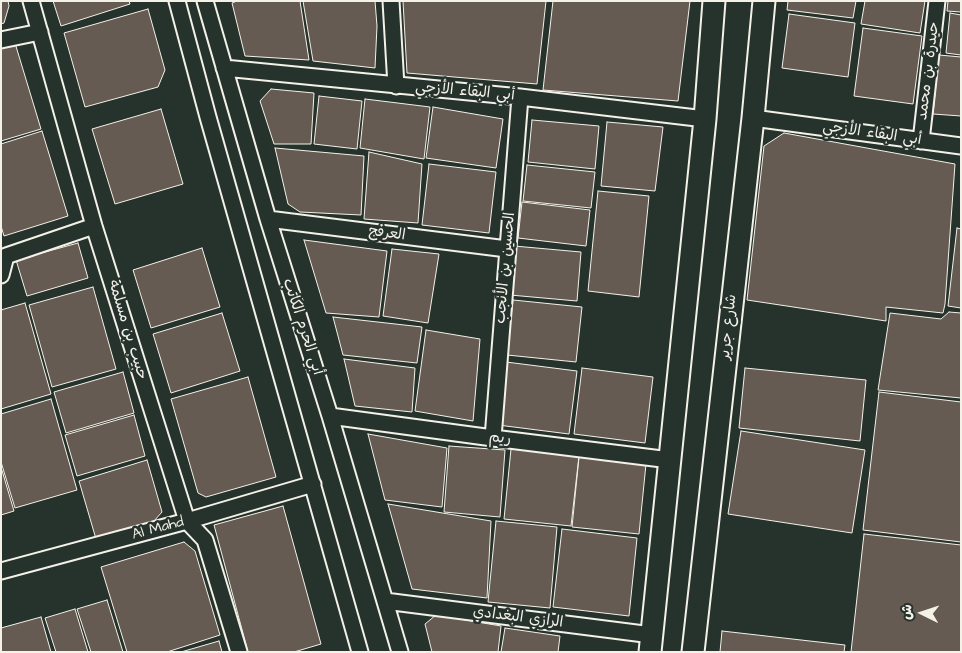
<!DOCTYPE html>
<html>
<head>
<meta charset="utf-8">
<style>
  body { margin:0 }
  #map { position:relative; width:962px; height:653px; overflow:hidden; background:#26332d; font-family:"Architects Daughter","Playpen Sans Arabic",sans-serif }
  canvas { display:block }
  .frame { position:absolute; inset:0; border:2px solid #f4f1e8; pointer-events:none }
  .north { position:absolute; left:897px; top:588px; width:50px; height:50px; -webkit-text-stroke:4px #26332d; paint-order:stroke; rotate:274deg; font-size:14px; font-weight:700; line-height:20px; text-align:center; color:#f4f1e8 }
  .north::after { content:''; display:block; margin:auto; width:18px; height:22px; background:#f4f1e8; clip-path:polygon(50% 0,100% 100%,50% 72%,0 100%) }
</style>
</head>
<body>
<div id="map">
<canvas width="962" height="653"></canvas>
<div class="frame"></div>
<div class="north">ش</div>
</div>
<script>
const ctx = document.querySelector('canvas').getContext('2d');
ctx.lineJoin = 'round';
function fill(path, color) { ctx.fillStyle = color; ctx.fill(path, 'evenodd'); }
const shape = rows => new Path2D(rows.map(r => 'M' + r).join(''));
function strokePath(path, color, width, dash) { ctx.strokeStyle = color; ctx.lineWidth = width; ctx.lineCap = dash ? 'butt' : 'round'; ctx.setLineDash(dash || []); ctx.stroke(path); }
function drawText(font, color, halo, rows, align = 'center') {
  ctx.font = font + ' "Architects Daughter","Playpen Sans Arabic",sans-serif'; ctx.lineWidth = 5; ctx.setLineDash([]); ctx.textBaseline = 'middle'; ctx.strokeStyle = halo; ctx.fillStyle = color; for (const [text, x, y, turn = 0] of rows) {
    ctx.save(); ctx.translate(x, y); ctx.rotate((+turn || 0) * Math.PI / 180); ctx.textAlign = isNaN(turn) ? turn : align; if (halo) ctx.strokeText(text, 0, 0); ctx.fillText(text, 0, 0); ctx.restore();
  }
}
const building = shape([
  [1,1,8,1,9,6,4,23,1,24,1,1],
  [53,1,129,1,130,4,61,26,53,1],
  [237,1,300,1,309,60,245,56,232,3,237,1],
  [303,1,375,1,377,26,375,68,313,61,303,1],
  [403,1,546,1,537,84,407,73,403,1],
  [553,1,690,1,678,101,543,90,553,1],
  [788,1,856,1,853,18,787,10,788,1],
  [865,1,925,1,920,33,861,24,865,1],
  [948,1,961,1,961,12,947,11,948,1],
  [148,9,165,70,158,87,85,107,64,33,148,9],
  [950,13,961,15,961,55,946,53,950,13],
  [789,14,855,23,848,77,782,68,789,14],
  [863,28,922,36,913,104,854,96,863,28],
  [15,43,41,129,1,141,1,48,15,43],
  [939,55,961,57,961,116,933,114,939,55],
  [271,89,314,93,311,144,274,144,260,101,271,89],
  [319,96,362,101,357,149,314,144,319,96],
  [365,99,430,107,424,159,360,148,365,99],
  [433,107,503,119,496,168,426,158,433,107],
  [161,109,183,184,115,204,92,129,161,109],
  [532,120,599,126,595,169,528,162,532,120],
  [607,122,663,127,655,191,601,186,607,122],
  [42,131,68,216,4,236,1,226,1,144,42,131],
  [784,133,955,164,945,304,943,313,886,307,886,321,747,300,764,146,784,133],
  [275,148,364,156,361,215,300,212,288,204,275,148],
  [369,152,422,164,418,223,364,219,369,152],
  [429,164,496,172,489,233,422,225,429,164],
  [527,165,595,172,591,208,523,201,527,165],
  [598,191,649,196,639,297,588,291,598,191],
  [522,202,590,210,586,246,518,238,522,202],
  [957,228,961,229,961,308,948,306,957,228],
  [304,240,387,251,379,317,326,313,304,240],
  [78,243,88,278,27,296,16,260,78,243],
  [514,246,581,252,577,301,510,295,514,246],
  [202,248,220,307,151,328,133,270,202,248],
  [392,249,439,254,428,323,383,316,392,249],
  [93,287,116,369,52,387,29,305,93,287],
  [513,300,582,307,576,362,507,355,513,300],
  [25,303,51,394,1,409,1,310,25,303],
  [949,312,961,313,961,398,878,390,890,313,941,319,949,312],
  [222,313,240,371,171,393,153,334,222,313],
  [333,317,422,327,417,363,343,355,333,317],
  [426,330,480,339,473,421,415,411,426,330],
  [344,359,415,368,412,412,355,406,344,359],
  [506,362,577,371,569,434,498,425,506,362],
  [582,368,653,377,645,443,574,434,582,368],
  [745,368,866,380,860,441,739,428,745,368],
  [123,372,134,413,66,433,54,392,123,372],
  [248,377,276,477,206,497,198,493,171,399,248,377],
  [879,392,961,402,961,542,863,530,879,392],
  [51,399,77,490,15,508,1,462,1,414,51,399],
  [134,415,145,456,77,476,65,435,134,415],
  [741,431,865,450,852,533,728,514,741,431],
  [368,434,447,448,442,507,385,500,368,434],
  [449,446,505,450,500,517,444,512,449,446],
  [511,449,579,456,571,526,504,519,511,449],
  [579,457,646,464,639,534,572,527,579,457],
  [147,460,162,512,154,521,96,539,79,481,147,460],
  [1,467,14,511,1,515,1,467],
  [388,504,491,521,487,598,412,589,388,504],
  [283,506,321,644,294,652,248,652,214,525,283,506],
  [496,521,557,527,550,608,488,602,496,521],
  [562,529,637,538,629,616,553,607,562,529],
  [864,534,961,545,961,652,851,652,864,534],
  [184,542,195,551,220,635,167,652,127,652,101,567,184,542],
  [107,600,123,652,91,652,77,609,107,600],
  [75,609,88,652,56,652,45,618,75,609],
  [436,615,501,626,498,652,432,652,425,624,436,615],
  [41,617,51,652,1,652,1,628,41,617],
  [505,628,560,636,558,652,501,652,505,628],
  [722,631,845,645,844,652,720,652,722,631],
  [219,641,222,652,181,652,219,641]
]);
fill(building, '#665b52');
strokePath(building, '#f4f1e8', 1);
const street = shape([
  [31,1,94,226,187,521,205,540,239,652],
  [177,1,208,117,360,652],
  [205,1,268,219,330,416,400,652],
  [391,1,396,86],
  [1,40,40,32],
  [224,68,520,97,705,119],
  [753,118,961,146],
  [921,141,937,1],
  [268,219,507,249],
  [1,275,6,256,94,226],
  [330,416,493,438,670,460],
  [493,438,520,97],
  [1,571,187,521,313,484],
  [385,601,652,635]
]);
const secondary = shape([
  [650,652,705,119,714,1],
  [693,652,753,118,764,1]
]);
strokePath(street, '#f4f1e8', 19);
strokePath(secondary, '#f4f1e8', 25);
strokePath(street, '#26332d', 15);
strokePath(secondary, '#26332d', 21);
drawText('15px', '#f4f1e8', '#26332d', [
  ["حيدرة بن محمد",929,71,-83],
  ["أبي البقاء الأزجي",465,92,5],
  ["أبي البقاء الأزجي",872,134,8],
  ["العرفج",387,234,7],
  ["الحسين بن الأنجب",506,268,-85],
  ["أبي الحرم الكاتب",302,327,72],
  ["شارع جرير",729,327,-84],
  ["حبيب بن مسلمة",127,330,73],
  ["ريم",500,439,7],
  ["Al Mahd",158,529,-15],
  ["الرازي البغدادي",518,618,7]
]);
</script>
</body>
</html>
